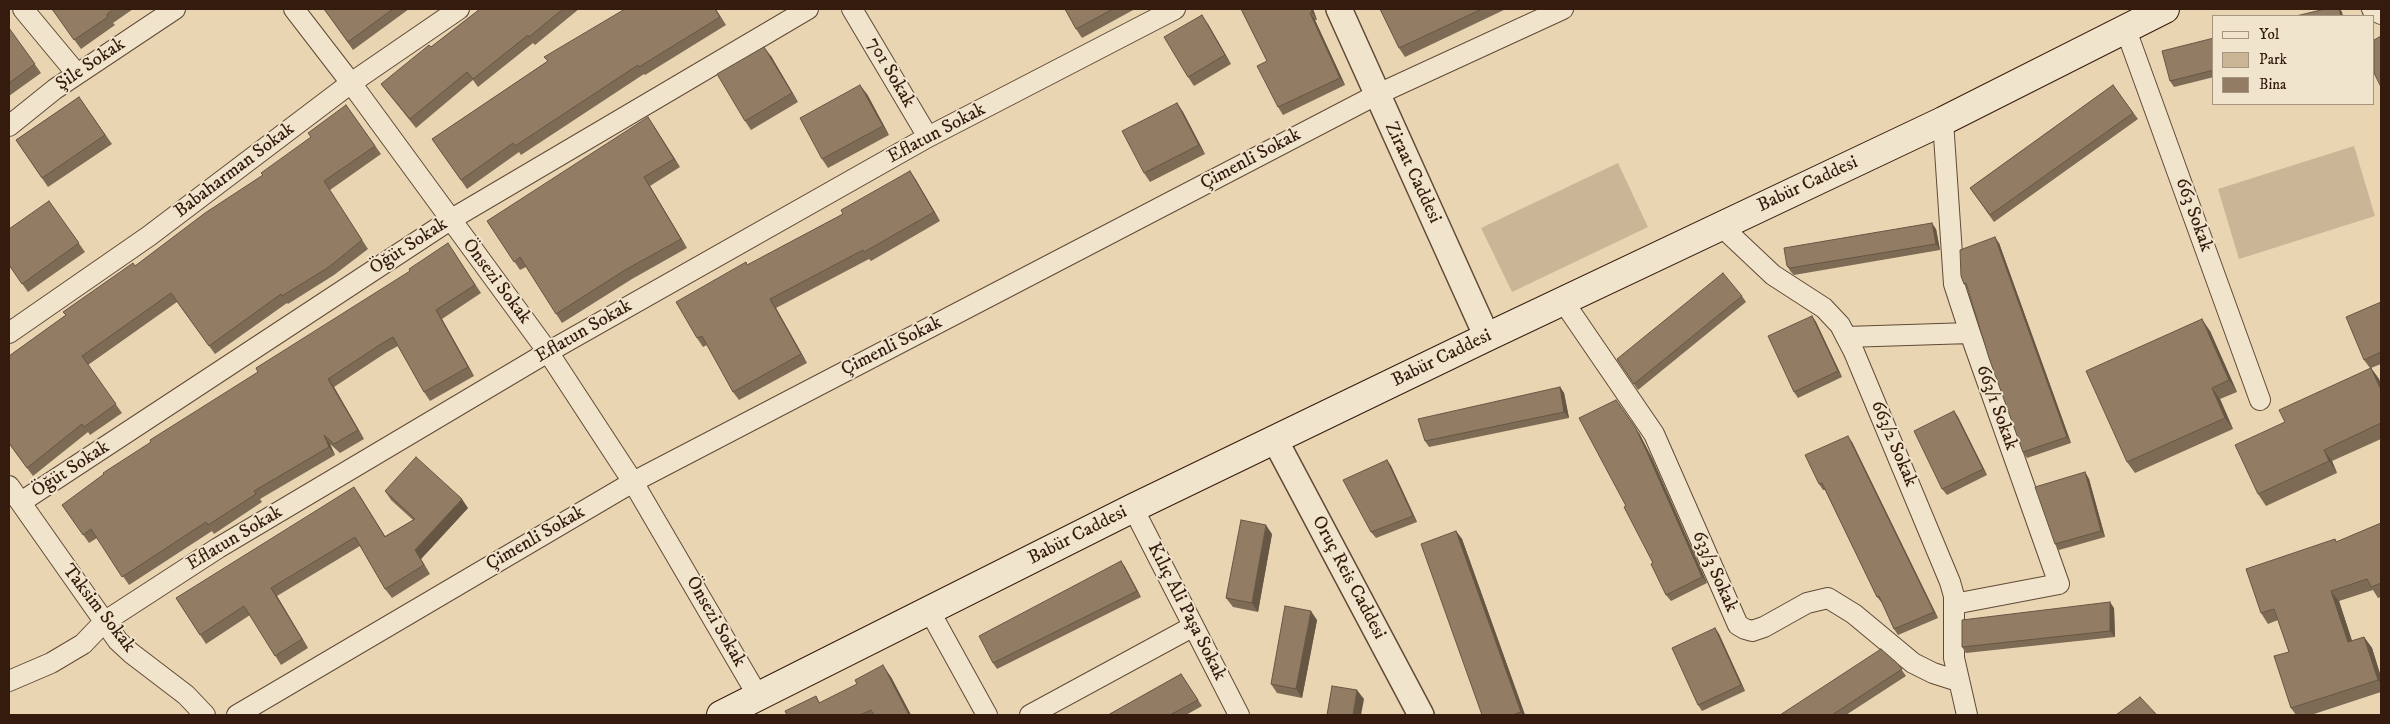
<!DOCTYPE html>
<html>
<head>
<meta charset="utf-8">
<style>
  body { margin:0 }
  #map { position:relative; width:2390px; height:724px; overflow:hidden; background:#e9d5b2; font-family:"IM FELL DW Pica",serif }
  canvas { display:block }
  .frame { position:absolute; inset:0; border:10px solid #341b0d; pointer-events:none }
  .legend { position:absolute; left:2212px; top:15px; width:162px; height:90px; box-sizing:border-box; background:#f1e4cd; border:1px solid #a59480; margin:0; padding:6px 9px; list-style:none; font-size:15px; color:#341b0d }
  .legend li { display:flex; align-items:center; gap:10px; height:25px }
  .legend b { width:25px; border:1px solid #a59480 }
</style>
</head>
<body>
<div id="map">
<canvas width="2390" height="724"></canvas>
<div class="frame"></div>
<ul class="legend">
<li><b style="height:6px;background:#f1e4cd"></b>Yol</li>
<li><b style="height:14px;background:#cab596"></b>Park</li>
<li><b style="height:14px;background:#927c63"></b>Bina</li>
</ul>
</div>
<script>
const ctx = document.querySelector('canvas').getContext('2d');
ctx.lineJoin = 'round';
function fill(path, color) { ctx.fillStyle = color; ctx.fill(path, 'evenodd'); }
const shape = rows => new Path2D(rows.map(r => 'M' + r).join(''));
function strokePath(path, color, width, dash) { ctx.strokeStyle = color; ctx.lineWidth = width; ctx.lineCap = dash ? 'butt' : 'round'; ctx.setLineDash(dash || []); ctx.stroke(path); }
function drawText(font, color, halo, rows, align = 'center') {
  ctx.font = font + ' "IM FELL DW Pica",serif'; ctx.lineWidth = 4; ctx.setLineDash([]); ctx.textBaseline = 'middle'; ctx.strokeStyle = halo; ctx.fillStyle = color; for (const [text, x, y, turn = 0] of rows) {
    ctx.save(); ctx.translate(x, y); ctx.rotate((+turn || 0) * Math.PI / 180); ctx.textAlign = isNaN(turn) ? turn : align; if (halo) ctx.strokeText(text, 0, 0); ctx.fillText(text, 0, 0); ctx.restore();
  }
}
fill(shape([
  [2354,146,2375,216,2239,259,2218,189],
  [1618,163,1648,227,1512,292,1481,228]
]), '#cab596');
const minor = shape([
  [23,9,77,74],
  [294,9,351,83,548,352,633,482,758,696],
  [852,9,928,137],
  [2372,9,2381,14],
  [2126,30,2260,400],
  [1943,121,1954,284,1970,333,2059,584,1954,604],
  [9,126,55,89,175,9],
  [1721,226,1773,275,1824,308,1840,325,1854,352,1950,582,1954,596,1954,658,1967,715],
  [1563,301,1654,434,1738,625,1745,629,1752,631,1764,627,1807,603,1828,598,1854,614,1913,663,1933,673,1958,681],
  [9,333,149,236,351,83,459,9],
  [1846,337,1970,333],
  [9,486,118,641,131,653,186,695,205,715],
  [21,502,450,220,808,9],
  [1133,508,1239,715],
  [929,610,987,715],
  [9,681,51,663,83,644,104,622,218,548,548,352,928,137,1175,9],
  [237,715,633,482,1376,95,1563,9],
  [1030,715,1192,627]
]);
const tertiary = shape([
  [1339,9,1487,337],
  [1275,440,1421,715]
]);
const secondary = shape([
  [721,715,1133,508,1487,337,1943,121,2165,9]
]);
strokePath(minor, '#614a36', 22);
strokePath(tertiary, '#614a36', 28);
strokePath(secondary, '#341b0d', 30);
strokePath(minor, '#f1e4cd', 20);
strokePath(tertiary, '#f1e4cd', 25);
strokePath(secondary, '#f1e4cd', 28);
fill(shape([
  [52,9,133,9,113,23,115,25,81,49],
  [324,9,409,9,353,50],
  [480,9,579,9,535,45,533,43,478,87,473,80,416,128,387,92,381,84,431,47],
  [625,9,716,9,726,25,645,75,644,74,521,155,519,152,467,189,432,139],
  [1065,9,1135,9,1082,38,1076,29],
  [1241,9,1313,9,1317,20,1315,20,1345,85,1283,115,1278,107,1267,61],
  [1380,9,1506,9,1405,57,1399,48],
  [1208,24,1231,64,1194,86,1188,77],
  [9,28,41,73,9,96],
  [2214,38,2214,77,2174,87,2170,81],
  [771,56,798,102,751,130,745,121],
  [2113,85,2138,119,1994,222,1970,188],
  [867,94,889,135,828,168,822,159],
  [79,97,112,144,48,187,16,140],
  [1177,103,1183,112,1205,154,1150,182,1144,173],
  [346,105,381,154,330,190,368,249,334,275,288,304,287,303,215,354,177,302,88,365,122,413,90,435,88,432,33,476,9,444,9,356,263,175,311,137],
  [654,126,680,167,650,186,687,248,632,279,562,323,526,267,520,270,487,221],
  [910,171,916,180,940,221,871,261,869,259,776,308,807,363,739,400,733,392,707,345,703,347,697,338,748,265,843,214],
  [49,201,85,252,28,292,9,265],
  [1936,229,1940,250,1794,275,1791,272,1787,266],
  [1999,243,2071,443,2027,458,2023,452,1968,289,1964,284],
  [454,252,481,293,442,319,474,376,430,401,424,392,398,346,387,352,334,387,364,439,340,453,330,444,335,455,260,499,262,502,214,534,212,531,129,585,97,538,89,543,62,505],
  [1742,296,1746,302,1638,390,1617,359],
  [2381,302,2381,364,2371,368,2379,379,2381,384,2381,439,2332,461,2337,473,2266,506,2258,494,2285,422,2370,368,2364,360],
  [1812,316,1816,322,1842,377,1798,398,1794,392],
  [2210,331,2237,392,2220,399,2233,429,2135,473,2127,462],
  [1560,387,1564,393,1569,418,1429,447,1425,441],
  [1954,411,1958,417,1987,475,1947,495,1942,489],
  [1639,433,1652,458,1707,583,1671,601,1666,595,1653,563,1626,506],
  [1852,442,1938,618,1898,635,1894,629,1882,603,1877,597,1825,490,1823,490,1819,484],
  [1387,460,1391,466,1417,522,1376,538,1371,532],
  [2085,472,2089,479,2105,537,2059,550,2055,544],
  [385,491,468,508,421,559,430,574,392,598,385,589,360,546,277,596,308,648,281,665,250,615,206,644,176,598,360,496,385,536,413,520,391,500],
  [2381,523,2381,597,2378,598,2373,590,2339,601,2352,641,2364,637,2372,648,2381,677,2381,692,2311,715,2296,715,2291,708,2289,652,2278,620,2268,624,2261,613,2335,539,2337,542],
  [1456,531,1462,539,1525,715,1482,715],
  [1272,534,1258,612,1233,607,1226,598],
  [1121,561,1125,567,1141,597,997,669,993,663],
  [2114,608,2115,637,1966,653,1962,647],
  [1317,620,1302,698,1277,693,1271,684],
  [1715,628,1719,634,1745,691,1702,711,1698,705],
  [1897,663,1906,676,1846,715,1780,715],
  [1181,674,1202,706,1186,715,1108,715],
  [891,677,911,715,787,715,816,696,820,703]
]), '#7e6b55');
fill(shape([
  [1311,9,1313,9,1317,20,1312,12],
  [2339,9,2340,9,2342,12,2343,16,2341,16],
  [1310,13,1315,20,1345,85,1340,78],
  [1202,15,1208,24,1231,64,1225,55],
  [764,47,771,56,798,102,792,93],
  [860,85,867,94,889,135,883,126],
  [1177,103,1183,112,1205,154,1199,145],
  [648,117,654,126,680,167,674,159],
  [910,171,916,180,940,221,934,212],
  [644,177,650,186,687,248,681,239],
  [1932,223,1936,229,1940,250,1936,244],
  [1995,237,1999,243,2071,443,2067,437],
  [770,299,776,308,807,363,801,354],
  [436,310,442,319,474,376,468,367],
  [1812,316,1816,322,1842,377,1838,371],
  [2202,319,2210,331,2237,392,2229,380],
  [2371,368,2379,379,2381,384,2381,390],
  [328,379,334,387,364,439,358,430],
  [1560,387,1564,393,1569,418,1564,412],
  [2212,388,2220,399,2233,429,2225,418],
  [1616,400,1639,433,1652,458,1707,583,1702,577],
  [1954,411,1958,417,1987,475,1983,469],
  [324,435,330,444,335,455,329,447],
  [1848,436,1852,442,1938,618,1934,612],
  [2324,450,2332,461,2337,473,2329,461],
  [1387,460,1391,466,1417,522,1413,516],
  [2085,472,2089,479,2105,537,2101,531],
  [354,487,360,496,391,546,385,537],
  [462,499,468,508,421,559,430,574,415,550],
  [1266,525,1272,534,1258,612,1252,603],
  [1456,531,1462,539,1525,715,1523,715,1521,712],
  [1121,561,1125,567,1141,597,1137,591],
  [271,588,277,596,308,648,302,639],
  [2331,591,2339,601,2356,653,2348,642],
  [2110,602,2114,608,2115,637,2110,631],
  [1311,611,1317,620,1302,698,1296,689],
  [1715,628,1719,634,1745,691,1741,685],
  [2364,637,2372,648,2381,677,2381,684,2378,680],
  [883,665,891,677,911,715,909,715],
  [1357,690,1364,699,1361,715,1353,715]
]), '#665745');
const building = shape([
  [52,9,114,9,107,14,108,17,74,40,52,9],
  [324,9,393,9,348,42,324,9],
  [480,9,563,9,529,37,528,35,473,79,467,72,410,119,381,84,429,45,431,47,480,9],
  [625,9,715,9,720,17,639,67,638,65,515,146,513,143,461,180,432,139,548,61,544,57,625,9],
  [1065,9,1113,9,1076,29,1065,9],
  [1241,9,1311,9,1312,12,1310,13,1340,78,1278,107,1257,66,1267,61,1241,9],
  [1380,9,1482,9,1399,48,1380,9],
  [2325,9,2339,9,2341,16,2296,16,2325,9],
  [1202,15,1225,55,1188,77,1164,37,1202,15],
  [9,28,35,64,9,83,9,28],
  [2381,36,2381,87,2374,73,2374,40,2381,36],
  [2214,38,2214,70,2170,81,2162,51,2214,38],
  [764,47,792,93,745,121,717,74,764,47],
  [860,85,883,126,822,159,800,118,860,85],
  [2113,85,2133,113,1990,215,1970,188,2113,85],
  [79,97,105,135,42,178,16,140,79,97],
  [1177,103,1199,145,1144,173,1122,131,1177,103],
  [346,105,375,146,324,181,362,240,329,267,282,296,281,294,209,346,171,293,82,356,116,404,84,427,82,424,27,468,9,443,9,356,66,315,63,312,133,263,135,266,205,213,263,175,261,173,311,137,308,133,346,105],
  [648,117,674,159,644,177,681,239,625,270,556,314,520,257,514,262,487,221,648,117],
  [910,171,934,212,864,252,863,250,770,299,801,354,733,392,702,336,697,338,676,302,746,262,747,265,843,214,841,210,910,171],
  [49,201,79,243,22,284,9,265,9,229,49,201],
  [1932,223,1936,244,1790,268,1787,266,1784,248,1932,223],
  [1995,237,2067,437,2023,452,1989,358,1966,283,1964,284,1961,276,1960,250,1995,237],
  [448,243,475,285,436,310,468,367,424,392,393,337,381,344,328,379,358,430,334,444,324,435,329,447,254,491,256,494,208,525,206,522,122,577,91,529,83,535,62,505,104,474,103,473,151,442,150,440,258,372,256,368,410,271,409,269,448,243],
  [1723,273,1742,296,1634,384,1617,359,1723,273],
  [2381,302,2381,352,2364,360,2346,317,2381,302],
  [1812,316,1838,371,1794,392,1768,336,1812,316],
  [2202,319,2229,380,2212,388,2225,418,2127,462,2086,371,2202,319],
  [2371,368,2381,390,2381,423,2324,450,2329,461,2258,494,2235,445,2285,422,2279,410,2371,368],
  [1560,387,1564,412,1425,441,1418,419,1560,387],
  [1616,400,1635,427,1647,452,1702,577,1666,595,1651,564,1653,563,1624,507,1626,506,1579,418,1616,400],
  [1954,411,1983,469,1942,489,1914,431,1954,411],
  [1848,436,1934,612,1894,629,1879,596,1877,597,1822,483,1819,484,1805,455,1848,436],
  [416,457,462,499,415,550,424,565,385,589,355,537,271,588,302,639,275,656,244,606,200,635,176,598,354,487,385,537,415,519,385,491,416,457],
  [1387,460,1413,516,1371,532,1343,480,1387,460],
  [2085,472,2101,531,2055,544,2035,487,2085,472],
  [1241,520,1266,525,1252,603,1226,598,1241,520],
  [2381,523,2381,583,2371,587,2367,579,2331,591,2348,642,2364,637,2378,680,2291,708,2274,656,2289,652,2274,609,2261,613,2246,569,2335,539,2336,542,2381,523],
  [1456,531,1521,712,1513,715,1482,715,1421,544,1456,531],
  [1121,561,1137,591,993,663,979,636,1121,561],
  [2110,602,2110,631,1962,647,1962,620,2110,602],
  [1285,606,1311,611,1296,689,1271,684,1285,606],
  [1715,628,1741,685,1698,705,1672,648,1715,628],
  [1881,649,1897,663,1902,669,1832,715,1780,715,1881,649],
  [883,665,909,715,874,715,871,710,860,715,787,715,785,711,816,696,819,703,857,684,855,680,883,665],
  [1181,674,1198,700,1170,715,1108,715,1181,674],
  [1332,686,1357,690,1353,715,1327,715,1332,686],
  [2140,697,2157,715,2116,715,2140,697]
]);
fill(building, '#927c63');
strokePath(building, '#665745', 1);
drawText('19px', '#341b0d', '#f1e4cd', [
  ["Şile Sokak",91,65,-34],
  ["701 Sokak",890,73,60],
  ["Eflatun Sokak",937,134,-28],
  ["Çimenli Sokak",1251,160,-28],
  ["Babaharman Sokak",235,171,-37],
  ["Ziraat Caddesi",1412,173,65],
  ["Babür Caddesi",1808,185,-25],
  ["663 Sokak",2193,215,70],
  ["Öğüt Sokak",409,247,-33],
  ["Önsezi Sokak",496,282,53],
  ["Eflatun Sokak",584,332,-30],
  ["Çimenli Sokak",892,347,-27],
  ["Babür Caddesi",1442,359,-26],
  ["663/1 Sokak",1996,408,70],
  ["663/2 Sokak",1893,444,67],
  ["Öğüt Sokak",71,470,-33],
  ["Babür Caddesi",1078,536,-27],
  ["Eflatun Sokak",235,539,-31],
  ["Çimenli Sokak",536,539,-30],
  ["633/3 Sokak",1714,572,66],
  ["Oruç Reis Caddesi",1348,578,62],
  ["Taksim Sokak",98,609,52],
  ["Kılıç Ali Paşa Sokak",1186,612,63],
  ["Önsezi Sokak",715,622,60]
]);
</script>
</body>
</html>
